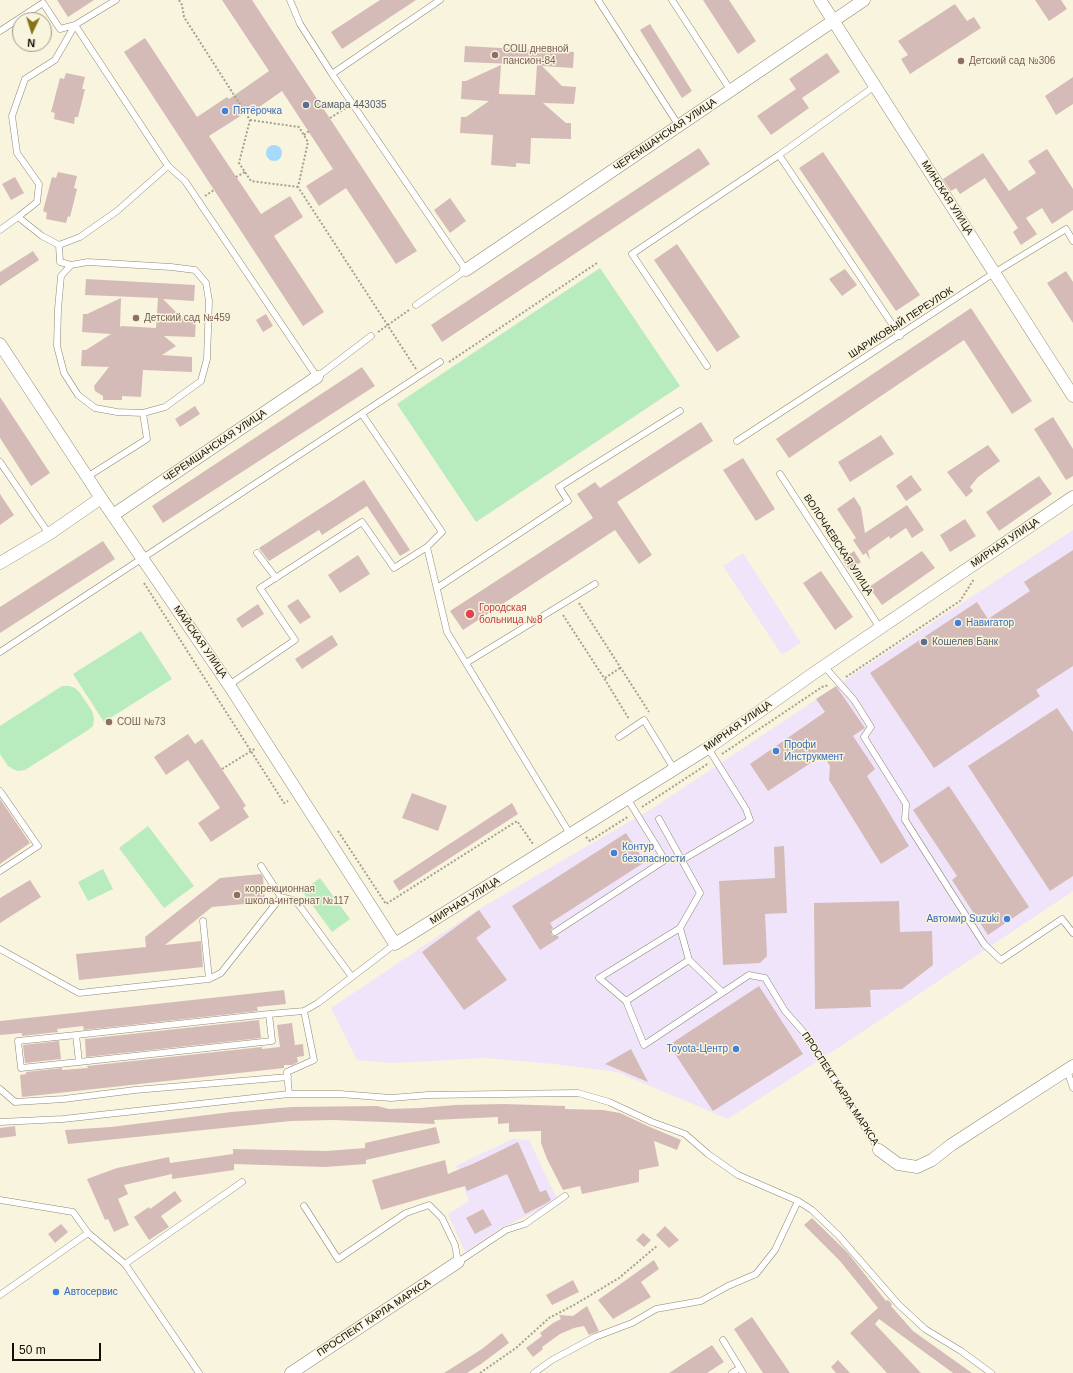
<!DOCTYPE html>
<html>
<head>
<meta charset="utf-8">
<style>
  body { margin:0 }
  #map { position:relative; width:1073px; height:1373px; overflow:hidden; background:#f9f4dd; font-family:Helvetica,sans-serif }
  canvas { display:block }
  .north { position:absolute; left:12px; top:12px; width:40px; height:40px; box-sizing:border-box; background:#f9f4dd; border:1px solid #9c9888; border-radius:50%; rotate:184deg; font-size:11px; font-weight:700; line-height:16px; text-align:center; color:#110f08 }
  .north::after { content:''; display:block; margin:auto; width:14px; height:18px; background:#857315; clip-path:polygon(50% 0,100% 100%,50% 72%,0 100%) }
  .scale { position:absolute; left:12px; top:1343px; width:89px; height:18px; box-sizing:border-box; border:2px solid #110f08; border-top:0; padding-left:5px; font-size:12px; line-height:14px; white-space:nowrap; color:#110f08; -webkit-text-stroke:3px #f9f4dd; paint-order:stroke }
</style>
</head>
<body>
<div id="map">
<canvas width="1073" height="1373"></canvas>
<div class="north">N</div>
<div class="scale">50 m</div>
</div>
<script>
const ctx = document.querySelector('canvas').getContext('2d');
ctx.lineJoin = 'round';
function fill(path, color) { ctx.fillStyle = color; ctx.fill(path, 'evenodd'); }
const shape = rows => new Path2D(rows.map(r => 'M' + r).join(''));
function strokePath(path, color, width, dash) { ctx.strokeStyle = color; ctx.lineWidth = width; ctx.lineCap = dash ? 'butt' : 'round'; ctx.setLineDash(dash || []); ctx.stroke(path); }
function drawText(font, color, halo, rows, align = 'center') {
  ctx.font = font + ' Helvetica,sans-serif'; ctx.lineWidth = 3; ctx.setLineDash([]); ctx.textBaseline = 'middle'; ctx.strokeStyle = halo; ctx.fillStyle = color; for (const [text, x, y, turn = 0] of rows) {
    ctx.save(); ctx.translate(x, y); ctx.rotate((+turn || 0) * Math.PI / 180); ctx.textAlign = isNaN(turn) ? turn : align; if (halo) ctx.strokeText(text, 0, 0); ctx.fillText(text, 0, 0); ctx.restore();
  }
}
fill(shape([
  [1073,530,1073,891,844,1044,728,1119,617,1072,554,1064,485,1058,393,1063,357,1060,331,1008,479,909,653,808,859,671],
  [743,553,801,643,782,655,723,566],
  [512,1139,529,1140,558,1201,503,1227,465,1252,448,1214,469,1201,456,1166]
]), '#efe4f9');
fill(shape([
  [600,268,680,386,476,522,397,404],
  [141,631,172,679,104,722,73,674],
  [62,686,69,686,75,688,80,693,92,711,94,718,93,726,88,730,25,770,18,771,13,769,8,766,0,754,0,726],
  [148,826,194,886,164,908,119,848],
  [103,869,113,889,88,901,78,882],
  [320,878,350,919,332,932,302,891]
]), '#b8ebbd');
fill(shape([
  '266 153a8 8 0 1 1 16 0a8 8 0 1 1-16 0Z'
]), '#a5dafd');
fill(shape([
  [57,0,94,0,68,17],
  [222,0,252,0,417,251,396,264,346,188,319,206,306,186,333,169,282,91,255,110,253,108,209,136,261,214,290,196,303,217,274,236,324,312,303,326,124,52,145,38,197,117,227,97,229,99,269,71],
  [380,0,416,0,342,49,331,32],
  [703,0,729,0,756,41,738,54],
  [1035,0,1061,0,1067,9,1049,21],
  [955,4,967,21,974,17,981,28,910,74,901,59,908,55,898,41],
  [650,24,692,91,682,98,640,30],
  [465,46,574,52,573,68,542,66,562,86,576,87,574,104,543,103,566,123,571,123,571,139,531,138,530,164,516,163,516,167,491,165,493,135,460,133,461,117,466,117,489,101,461,99,462,81,466,81,501,65,499,94,535,95,537,65,464,62],
  [827,53,840,72,802,98,809,108,771,135,757,116,796,89,789,79],
  [66,73,85,77,82,89,85,89,78,117,75,117,74,124,54,119,55,113,51,112,60,78,64,79],
  [1073,77,1073,104,1056,115,1045,96],
  [699,148,710,164,442,342,431,325],
  [1047,149,1073,189,1073,210,1052,224,1042,208,1026,218,1037,234,1021,245,1013,232,1018,228,985,178,960,194,956,188,951,191,943,179,983,153,1009,191,1036,173,1028,161],
  [823,152,920,295,896,311,799,168],
  [58,172,77,176,74,188,77,189,70,217,68,216,66,223,46,219,47,213,43,211,52,177,56,178],
  [15,177,24,193,11,200,2,184],
  [450,198,466,221,450,233,434,210],
  [677,244,740,337,717,352,654,260],
  [33,251,39,260,0,286,0,272],
  [845,269,857,285,842,296,829,279],
  [1066,271,1073,282,1073,323,1047,283],
  [86,279,195,285,194,301,163,299,183,319,196,320,195,337,164,336,176,346,162,355,192,357,192,372,143,370,141,397,122,396,122,400,103,400,103,396,95,391,94,386,109,367,81,366,82,350,86,350,111,334,82,332,83,314,87,314,121,298,120,327,122,326,156,328,158,298,85,295],
  [971,308,1032,401,1012,414,964,340,789,458,776,439],
  [266,314,273,326,263,332,256,320],
  [362,367,375,386,163,523,152,506],
  [0,397,50,473,31,486,0,438],
  [195,406,200,414,180,427,175,419],
  [1053,417,1073,449,1073,476,1066,480,1034,429],
  [701,422,713,441,617,502,652,555,639,564,615,530,463,630,450,611,593,518,577,494,595,482,600,488],
  [881,435,894,454,850,482,838,462],
  [988,445,1000,461,978,477,970,487,973,491,966,497,947,472],
  [743,458,775,509,756,521,723,470],
  [911,475,922,490,906,501,896,486],
  [1039,476,1052,494,999,531,986,512],
  [364,480,410,550,400,556,367,506,322,535,319,530,269,561,259,548],
  [0,494,14,515,0,525],
  [854,497,861,508,865,533,907,505,924,530,912,538,906,528,890,539,889,536,868,551,870,560,866,553,863,555,853,540,856,538,837,509],
  [965,519,976,536,950,552,940,535],
  [103,541,115,559,0,633,0,607],
  [1073,550,1073,666,1036,690,1040,696,934,768,870,673,977,602,988,619,1030,591,1024,582],
  [854,551,861,562,849,570,842,559],
  [922,551,935,568,882,605,869,587],
  [358,555,370,574,340,593,328,575],
  [821,571,853,617,835,630,803,583],
  [298,599,311,617,300,624,287,606],
  [258,604,264,614,242,628,236,619],
  [332,635,338,645,302,669,295,659],
  [836,686,865,728,853,736,875,769,867,776,909,846,881,864,829,780,830,766,823,755,768,791,750,764,825,712,816,699],
  [1057,708,1073,732,1073,876,1050,891,968,766],
  [188,734,195,744,202,739,246,806,243,808,249,817,211,842,198,823,220,808,188,760,166,775,154,757],
  [949,786,1029,907,988,935,952,880,957,876,913,810],
  [412,793,447,806,438,831,402,818],
  [0,799,30,843,0,864],
  [512,803,518,814,399,891,393,881],
  [626,833,645,862,550,923,553,928,551,930,551,934,553,936,558,936,559,938,540,950,512,906],
  [784,846,787,913,765,914,767,956,760,963,723,965,719,881,775,878,774,847],
  [261,874,263,877,265,902,212,907,165,945,201,941,203,967,79,980,76,954,146,947,145,937,220,878],
  [30,880,41,897,0,923,0,898],
  [899,901,900,932,932,931,933,965,902,989,870,990,871,1007,815,1009,814,903],
  [479,910,491,927,476,938,507,980,464,1010,422,952],
  [759,986,803,1054,713,1111,669,1045],
  [284,990,286,1004,257,1007,258,1011,84,1030,83,1026,57,1029,58,1032,22,1036,22,1033,0,1035,0,1021],
  [259,1020,261,1038,86,1057,85,1039],
  [292,1023,295,1045,303,1044,304,1056,297,1057,298,1062,293,1065,284,1065,284,1068,22,1097,20,1075,26,1074,26,1072,62,1068,62,1070,88,1068,87,1066,262,1047,262,1049,280,1047,277,1025],
  [59,1041,61,1059,25,1063,23,1045],
  [631,1049,648,1082,605,1064],
  [504,1104,565,1106,565,1109,603,1110,620,1113,650,1127,681,1140,677,1150,654,1141,659,1166,639,1170,639,1182,582,1194,580,1186,563,1190,547,1159,541,1143,541,1131,509,1132,509,1123,498,1124,498,1117,434,1120,435,1124,332,1120,291,1121,68,1144,65,1130,111,1127,231,1112,292,1107,377,1106,389,1109,420,1108,455,1105],
  [15,1126,16,1136,0,1138,0,1128],
  [436,1127,440,1143,366,1160,366,1164,325,1167,234,1164,234,1170,172,1179,172,1174,124,1185,128,1194,118,1199,129,1225,114,1232,108,1219,105,1220,87,1179,117,1168,169,1157,170,1163,233,1154,233,1149,326,1151,365,1148,365,1143],
  [518,1142,540,1192,546,1190,551,1200,545,1204,525,1214,507,1174,467,1191,465,1186,381,1210,372,1180,445,1160,448,1174,477,1162],
  [175,1191,182,1201,161,1216,169,1227,149,1240,134,1217,149,1207,150,1209],
  [483,1209,492,1225,475,1234,466,1218],
  [812,1218,848,1253,886,1301,888,1300,892,1304,891,1306,913,1331,972,1373,953,1373,879,1319,875,1324,921,1373,887,1373,850,1333,878,1308,840,1261,804,1225],
  [61,1224,68,1232,55,1243,48,1234],
  [665,1226,679,1240,669,1248,656,1235],
  [643,1233,651,1240,644,1247,636,1240],
  [654,1260,659,1269,641,1282,651,1297,613,1319,598,1300],
  [573,1280,579,1292,552,1305,546,1295],
  [587,1306,599,1331,589,1335,584,1326,574,1328,560,1334,542,1347,543,1349,533,1357,526,1348,542,1336,540,1333,553,1323,561,1319,559,1315,573,1316],
  [752,1317,790,1373,763,1373,734,1329],
  [502,1333,509,1343,481,1364,467,1373,444,1373,482,1349],
  [712,1345,724,1362,707,1373,669,1373],
  [838,1360,850,1373,836,1373,831,1367]
]), '#d5bbb7');
const lane = shape([
  [290,0,300,24,332,74,466,270,416,305],
  [598,0,679,126],
  [672,0,731,91],
  [0,31,43,3,60,29,75,25,168,166,185,181,317,377,371,336],
  [332,74,440,0],
  [779,155,900,336],
  [18,217,42,236,59,245,80,237,117,211,168,166],
  [0,230,18,217,37,202,39,184,17,153,12,116,25,79,55,60,75,25,116,0],
  [59,245,60,262,71,265],
  [88,262,171,267,195,270,206,283,209,301,207,359,201,381,165,407,143,413,117,412,95,408,78,395,64,373,57,346,58,309,61,276,71,265,88,262],
  [707,366,632,254,779,155,875,86],
  [362,414,442,532,427,547,447,632,570,834],
  [737,441,994,273,1066,229,1073,241],
  [0,462,49,534],
  [780,474,880,628],
  [87,477,147,439,143,413],
  [257,553,276,578],
  [437,588,568,501,559,487,680,411],
  [0,652,440,362],
  [466,663,595,584],
  [824,666,854,700,871,727,864,737,906,804,905,820,984,944,1001,960,1062,919,1073,933],
  [229,685,295,640,260,588,362,522,394,568,427,547],
  [619,737,644,720,674,769],
  [0,791,38,846,0,871],
  [659,819,700,893,680,928,689,960,722,992],
  [682,860,750,820,746,809,708,748],
  [261,866,281,897],
  [203,921,209,979],
  [680,928,599,978,626,1001,644,1045,749,975,765,978,785,1011,807,1036,879,1150],
  [555,932,665,860,627,798],
  [0,949,79,993,209,979,221,973,281,897,296,901,352,977],
  [626,1001,689,960],
  [269,1014,272,1041,79,1062,76,1035,269,1014,304,1011],
  [76,1035,18,1041,21,1068,79,1062],
  [1067,1070,1073,1088],
  [0,1089,15,1102,64,1099,135,1090,288,1077],
  [289,1094,287,1072,314,1060,304,1011,318,1003,395,944],
  [0,1122,63,1119,289,1094,340,1094,391,1098,428,1095,578,1093,609,1102,652,1122,685,1134,708,1154,738,1175,798,1201,812,1210,838,1235,899,1305,925,1329,961,1351,991,1373],
  [0,1200,73,1212,88,1233,125,1264,199,1373],
  [304,1206,338,1259,406,1213,429,1205,442,1218,455,1245,458,1262,506,1230,525,1224,565,1196],
  [125,1264,242,1182],
  [0,1295,88,1233],
  [723,1340,743,1373],
  [534,1373,552,1360,595,1337,632,1323,656,1309,701,1301,728,1286,756,1274,775,1250,798,1201],
  [732,1373,740,1368]
]);
const street = shape([
  [820,0,1073,396],
  [466,270,864,0],
  [0,344,101,498,229,685,395,944,708,748,814,673,1073,497],
  [113,515,317,377],
  [0,563,49,534,101,498],
  [879,1150,898,1164,917,1167,932,1160,951,1145,1073,1066],
  [291,1373,458,1262]
]);
strokePath(lane, '#8d8874', 7);
strokePath(street, '#8d8874', 13);
strokePath(shape([
  [179,0,182,5,184,17,250,120,239,163,251,181,298,187],
  [330,118,346,108],
  [250,120,299,127,308,142,298,187,416,369],
  [304,135,309,131],
  [236,177,245,172],
  [205,196,214,190],
  [378,332,409,310],
  [449,362,597,263],
  [144,583,284,803,288,801],
  [579,603,649,712],
  [563,615,604,678,629,719],
  [846,677,960,601,974,579],
  [605,678,620,668],
  [722,754,822,687,829,685],
  [222,769,256,748],
  [642,807,709,763],
  [338,831,386,904,517,821,533,844],
  [586,837,590,841,629,816],
  [480,1373,516,1348,549,1318,574,1305,619,1278,658,1245]
]), '#a5a190', 2, [2, 2]);
strokePath(lane, '#fff', 6);
strokePath(street, '#fff', 12);
for (const [x, y, r, color] of [
  [495,55,4,"#8d6e63"],
  [961,61,4,"#8d6e63"],
  [306,105,4,"#5c6f8a"],
  [225,111,4,"#3f7fe0"],
  [136,318,4,"#8d6e63"],
  [470,614,5,"#e0444e"],
  [958,623,4,"#3f7fe0"],
  [924,642,4,"#5c6f8a"],
  [109,722,4,"#8d6e63"],
  [776,751,4,"#3f7fe0"],
  [614,853,4,"#3f7fe0"],
  [237,895,4,"#8d6e63"],
  [1007,919,4,"#3f7fe0"],
  [736,1049,4,"#3f7fe0"],
  [56,1292,4,"#3f7fe0"]
]) { const dot = new Path2D(); dot.arc(x, y, r, 0, 2 * Math.PI); ctx.fillStyle = color; ctx.fill(dot); strokePath(dot, '#f9f4dd', 1.5); }
drawText('10px', '#785e54', '#f9f4dd', [
  ["СОШ дневной",503,49],
  ["пансион-84",503,61],
  ["Детский сад №306",969,61],
  ["Детский сад №459",144,318],
  ["СОШ №73",117,722],
  ["коррекционная",245,889],
  ["школа-интернат №117",245,901]
], 'left');
drawText('10px', '#4e5e75', '#f9f4dd', [
  ["Самара 443035",314,105],
  ["Кошелев Банк",932,642]
], 'left');
drawText('10px', '#366cbe', '#f9f4dd', [
  ["Пятёрочка",233,111],
  ["Навигатор",966,623],
  ["Профи",784,745],
  ["Инструкмент",784,757],
  ["Контур",622,847],
  ["безопасности",622,859],
  ["Автомир Suzuki",999,919,"right"],
  ["Toyota-Центр",728,1049,"right"],
  ["Автосервис",64,1292]
], 'left');
drawText('10px', '#110f08', '#f9f4dd', [
  ["ЧЕРЕМШАНСКАЯ УЛИЦА",665,135,-34],
  ["МИНСКАЯ УЛИЦА",947,198,57],
  ["ШАРИКОВЫЙ ПЕРЕУЛОК",901,323,-33],
  ["ЧЕРЕМШАНСКАЯ УЛИЦА",215,446,-34],
  ["МИРНАЯ УЛИЦА",1005,543,-34],
  ["ВОЛОЧАЕВСКАЯ УЛИЦА",838,545,57],
  ["МАЙСКАЯ УЛИЦА",200,642,55],
  ["МИРНАЯ УЛИЦА",738,726,-35],
  ["МИРНАЯ УЛИЦА",465,901,-32],
  ["ПРОСПЕКТ КАРЛА МАРКСА",840,1089,57],
  ["ПРОСПЕКТ КАРЛА МАРКСА",374,1318,-33]
]);
drawText('10px', '#be3a42', '#f9f4dd', [
  ["Городская",479,608],
  ["больница №8",479,620]
], 'left');
</script>
</body>
</html>
